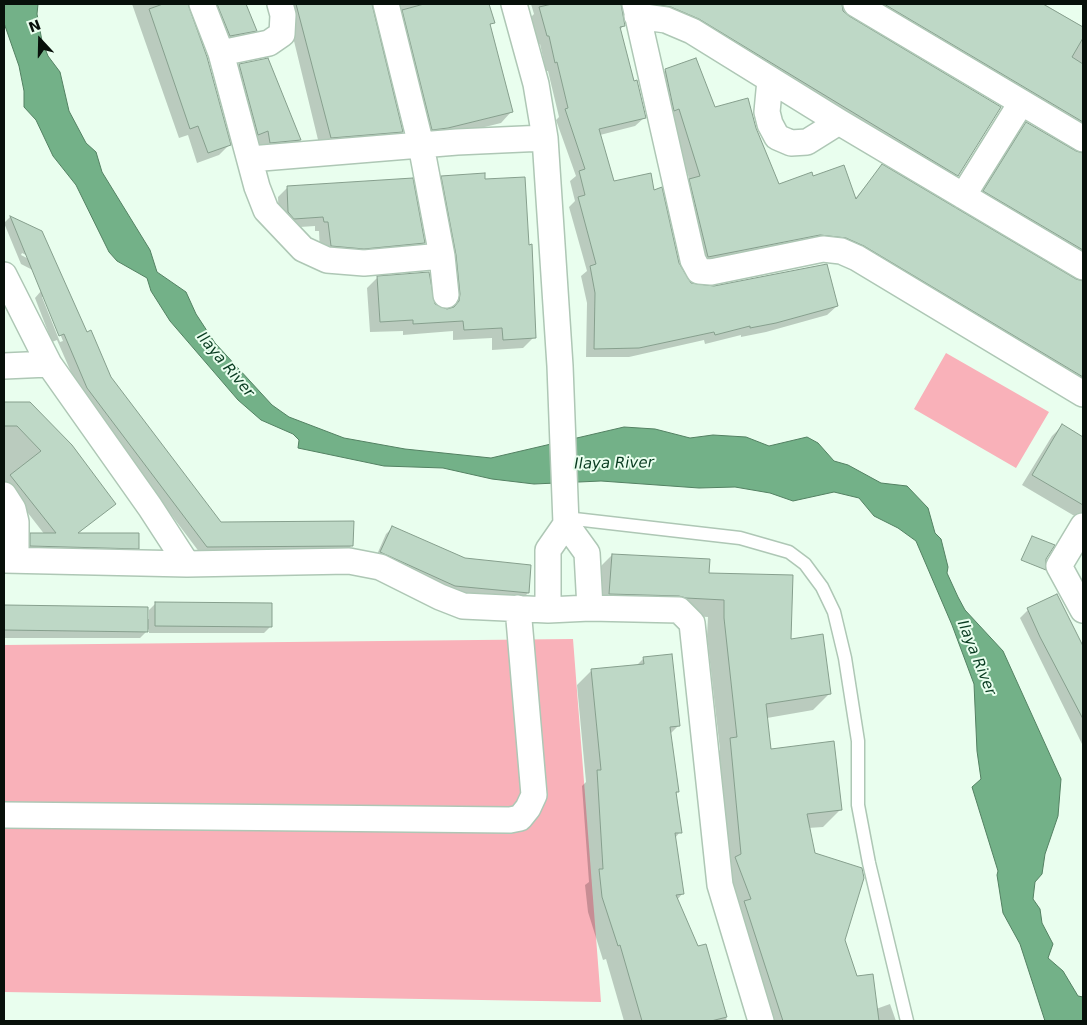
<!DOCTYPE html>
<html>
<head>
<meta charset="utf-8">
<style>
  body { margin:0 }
  #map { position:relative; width:1087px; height:1025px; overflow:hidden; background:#e9feee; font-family:"DejaVu Sans",sans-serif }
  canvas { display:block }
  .frame { position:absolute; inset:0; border:5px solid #07100a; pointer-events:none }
  .north { position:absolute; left:15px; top:15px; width:50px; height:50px; -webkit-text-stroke:4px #e9feee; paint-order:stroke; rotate:339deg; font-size:14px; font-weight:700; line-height:20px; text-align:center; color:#07100a }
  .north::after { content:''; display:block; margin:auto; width:18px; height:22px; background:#07100a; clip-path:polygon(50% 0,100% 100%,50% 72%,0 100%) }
</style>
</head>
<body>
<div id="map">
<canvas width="1087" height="1025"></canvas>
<div class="frame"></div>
<div class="north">N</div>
</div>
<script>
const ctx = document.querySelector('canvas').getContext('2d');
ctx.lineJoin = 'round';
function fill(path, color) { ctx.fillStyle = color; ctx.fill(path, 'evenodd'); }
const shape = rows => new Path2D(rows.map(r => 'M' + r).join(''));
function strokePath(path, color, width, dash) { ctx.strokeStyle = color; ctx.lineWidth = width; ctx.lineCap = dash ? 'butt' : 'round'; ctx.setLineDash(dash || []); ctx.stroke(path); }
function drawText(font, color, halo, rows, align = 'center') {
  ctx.font = font + ' "DejaVu Sans",sans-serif'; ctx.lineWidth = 4; ctx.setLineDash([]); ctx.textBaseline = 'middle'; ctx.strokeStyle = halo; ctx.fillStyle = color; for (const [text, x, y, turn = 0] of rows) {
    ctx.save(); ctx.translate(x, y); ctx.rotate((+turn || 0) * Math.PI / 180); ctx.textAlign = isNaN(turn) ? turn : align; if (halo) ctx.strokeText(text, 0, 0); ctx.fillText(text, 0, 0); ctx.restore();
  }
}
fill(shape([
  [946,353,1049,412,1016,468,914,409],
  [573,639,601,1002,4,992,4,645]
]), '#f9b1b9');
const water = shape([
  [4,4,38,4,37,14,42,41,48,56,60,72,69,111,86,143,96,152,102,172,150,250,157,272,186,292,196,314,215,343,272,405,289,417,344,438,405,449,491,458,624,427,655,429,690,438,713,435,746,437,769,446,807,437,818,443,834,461,848,465,881,483,907,486,928,508,935,533,941,539,948,567,947,573,958,597,965,610,1003,651,1061,779,1058,816,1045,854,1042,874,1035,882,1033,899,1040,909,1042,923,1053,944,1048,958,1063,971,1078,996,1083,997,1083,1021,1045,1021,1020,944,1003,913,997,875,998,871,972,787,981,779,977,751,974,684,952,625,916,541,898,528,874,516,859,498,834,492,793,501,770,493,735,487,699,488,601,481,534,484,492,479,443,468,384,466,298,448,299,440,293,434,261,420,238,400,170,321,151,291,147,278,117,261,109,252,76,185,53,156,36,120,24,107,24,91,19,66,4,23,4,4]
]);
fill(water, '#73b188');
strokePath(water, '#538162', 1);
fill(shape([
  [132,4,187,4,229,145,219,155,197,163,188,135,179,138],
  [201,4,245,4,256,30,245,41,219,46],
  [285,4,371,4,402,132,391,142,320,148],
  [384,4,488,4,493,22,489,26,511,112,501,123,436,139,421,140],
  [531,4,621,4,624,25,620,30,633,83,645,117,635,126,600,135,613,182,653,191,678,264,690,284,837,306,827,315,766,332,741,337,741,335,705,344,704,340,629,357,586,357,587,303,581,276,587,271,569,207,575,201,570,181,576,176,556,120,559,117,548,71,546,71,540,44,538,45,530,18,534,14],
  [637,4,841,4,847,17,957,175,948,185],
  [859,4,1044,4,1083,27,1083,139],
  [695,59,714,109,755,128,778,185,813,177,854,200,882,166,1075,281,1083,282,1083,394,855,255,699,266,681,190,690,181,656,80,665,71],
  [239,65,300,140,286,154,256,156,226,79],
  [1026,123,1083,154,1083,266,975,201,1017,133],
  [442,177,484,181,534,337,523,348,492,350,492,338,453,340,453,331,403,335,403,331,370,332,367,288,378,277,449,311,446,266,431,188],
  [287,188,424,243,414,252,320,254,319,231,315,231,315,226,285,228,279,222,278,197],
  [10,217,41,232,52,280,21,264,4,223],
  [22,253,48,266,48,269,21,255],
  [41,291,86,334,110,378,220,523,352,545,345,552,200,553,81,395,57,340,52,342,35,298],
  [42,297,45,297,63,341,60,342],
  [4,404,30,404,114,504,77,534,137,548,131,555,24,552,24,541,31,535,45,535,4,482],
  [1062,426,1083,438,1083,521,1022,485,1052,436],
  [393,527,528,593,521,600,447,592,375,559,386,534],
  [612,555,708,574,789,640,830,693,813,710,767,718,770,750,840,810,823,827,808,828,814,854,856,978,876,1009,890,1004,896,1021,761,1021,728,919,714,756,720,750,707,636,708,617,593,611,595,572],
  [1056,596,1083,650,1083,746,1020,618,1028,610],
  [156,603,270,627,264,633,149,633,149,629,140,638,4,638,4,608,146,608,146,619,149,619,149,610],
  [644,658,679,725,670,734,678,792,675,794,680,832,675,838,683,893,677,900,697,948,705,945,727,1021,624,1021,606,959,603,960,588,912,585,885,589,882,582,786,586,782,577,685,592,670,636,666]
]), '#0003');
const building = shape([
  [163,4,188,4,207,57,231,145,208,153,198,126,190,129,149,9,163,4],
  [217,4,246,4,257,31,230,36,217,4],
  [296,4,372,4,403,132,331,138,296,4],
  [424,4,489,4,495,23,490,24,513,112,448,128,432,130,402,10,424,4],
  [552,4,621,4,625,26,620,27,634,81,637,80,646,118,599,129,614,181,651,173,654,190,662,187,679,263,691,283,714,286,827,264,838,306,776,323,750,328,750,326,715,335,714,332,639,348,594,349,595,293,590,266,596,264,578,197,585,195,579,171,585,169,565,109,568,108,557,62,555,63,549,36,547,36,539,7,552,4],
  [653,4,842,4,843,11,849,16,1001,107,958,176,699,19,671,7,653,4],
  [884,4,1043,4,1083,27,1083,38,1072,57,1083,64,1083,122,884,4],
  [268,58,301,140,270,143,268,131,258,135,239,64,268,58],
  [696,58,715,107,748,98,756,128,779,184,812,172,813,176,844,165,856,199,882,164,1076,279,1083,281,1083,377,864,246,846,238,820,235,708,257,689,179,700,176,679,109,674,111,665,69,696,58],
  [1026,122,1076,151,1083,153,1083,250,983,191,1026,122],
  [485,173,485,179,525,177,529,245,532,244,536,338,503,340,502,328,464,330,463,321,413,324,413,320,380,322,377,276,429,272,435,304,447,309,454,307,459,301,460,294,456,255,441,176,485,173],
  [413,178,425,243,364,249,331,246,328,222,324,222,323,217,294,219,288,212,287,186,413,178],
  [10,216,42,231,87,332,91,330,111,377,221,522,354,521,353,546,207,547,87,388,64,334,59,336,10,216],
  [4,402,30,402,72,445,116,504,78,533,139,533,139,549,30,546,30,533,56,533,10,475,41,451,17,426,4,426,4,402],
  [1062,424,1083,437,1083,505,1032,475,1062,424],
  [392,526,465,558,531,565,529,593,455,586,380,552,392,526],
  [1032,536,1055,545,1046,559,1046,570,1021,560,1032,536],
  [612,554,710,559,709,573,793,575,791,639,823,634,831,694,766,704,771,749,834,741,842,810,807,814,815,853,862,868,864,878,845,940,857,976,873,974,879,1021,783,1021,744,901,751,899,735,857,741,854,730,738,737,737,724,618,724,600,686,598,679,596,609,594,612,554],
  [1057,594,1083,646,1083,719,1040,637,1027,608,1057,594],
  [155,602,272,603,272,627,155,626,155,602],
  [4,605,148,607,148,632,4,630,4,605],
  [672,654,680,726,670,727,679,792,676,792,682,833,675,833,684,894,676,895,698,946,706,944,727,1017,711,1021,642,1021,620,945,618,946,602,897,599,869,603,869,597,770,601,770,591,669,644,664,643,657,672,654]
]);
fill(building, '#bed8c6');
strokePath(building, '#869f8d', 1);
const lane = shape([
  [566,518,740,538,789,552,805,564,822,587,834,612,845,658,858,741,858,805,869,863,907,1021]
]);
const street = shape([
  [202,4,221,53,257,187,266,210,303,249,327,260,364,263,442,256,421,145,386,4],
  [514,4,536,84,545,138,560,366,566,524,548,550,548,610],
  [635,4,693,260,699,271,711,272,823,249,841,251,857,258,1083,394],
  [856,4,1083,139],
  [637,16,666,20,692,31,839,122,1083,267],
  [221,53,269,43,282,34,283,15,280,4],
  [770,80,767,112,770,124,777,137,791,143,807,142,839,122],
  [250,159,457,142,545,138],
  [963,196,1021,103],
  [442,256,446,295],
  [4,275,49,364,150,507,187,564],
  [4,366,49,364],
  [4,495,13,509,16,522,16,560],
  [566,524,587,553,590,608],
  [1083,526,1059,566,1083,610],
  [4,560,187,564,349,561,380,567,440,597,463,606,548,610,590,608,679,610,692,623,720,885,761,1021],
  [4,815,510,820,520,818,528,808,534,795,518,608]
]);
strokePath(lane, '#aec7b5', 15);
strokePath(street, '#aec7b5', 28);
strokePath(lane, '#fff', 12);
strokePath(street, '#fff', 25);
drawText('italic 15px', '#083b20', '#e9feee', [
  ["Ilaya River",225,365,50],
  ["Ilaya River",614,464,-1],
  ["Ilaya River",976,658,68]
]);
</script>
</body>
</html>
